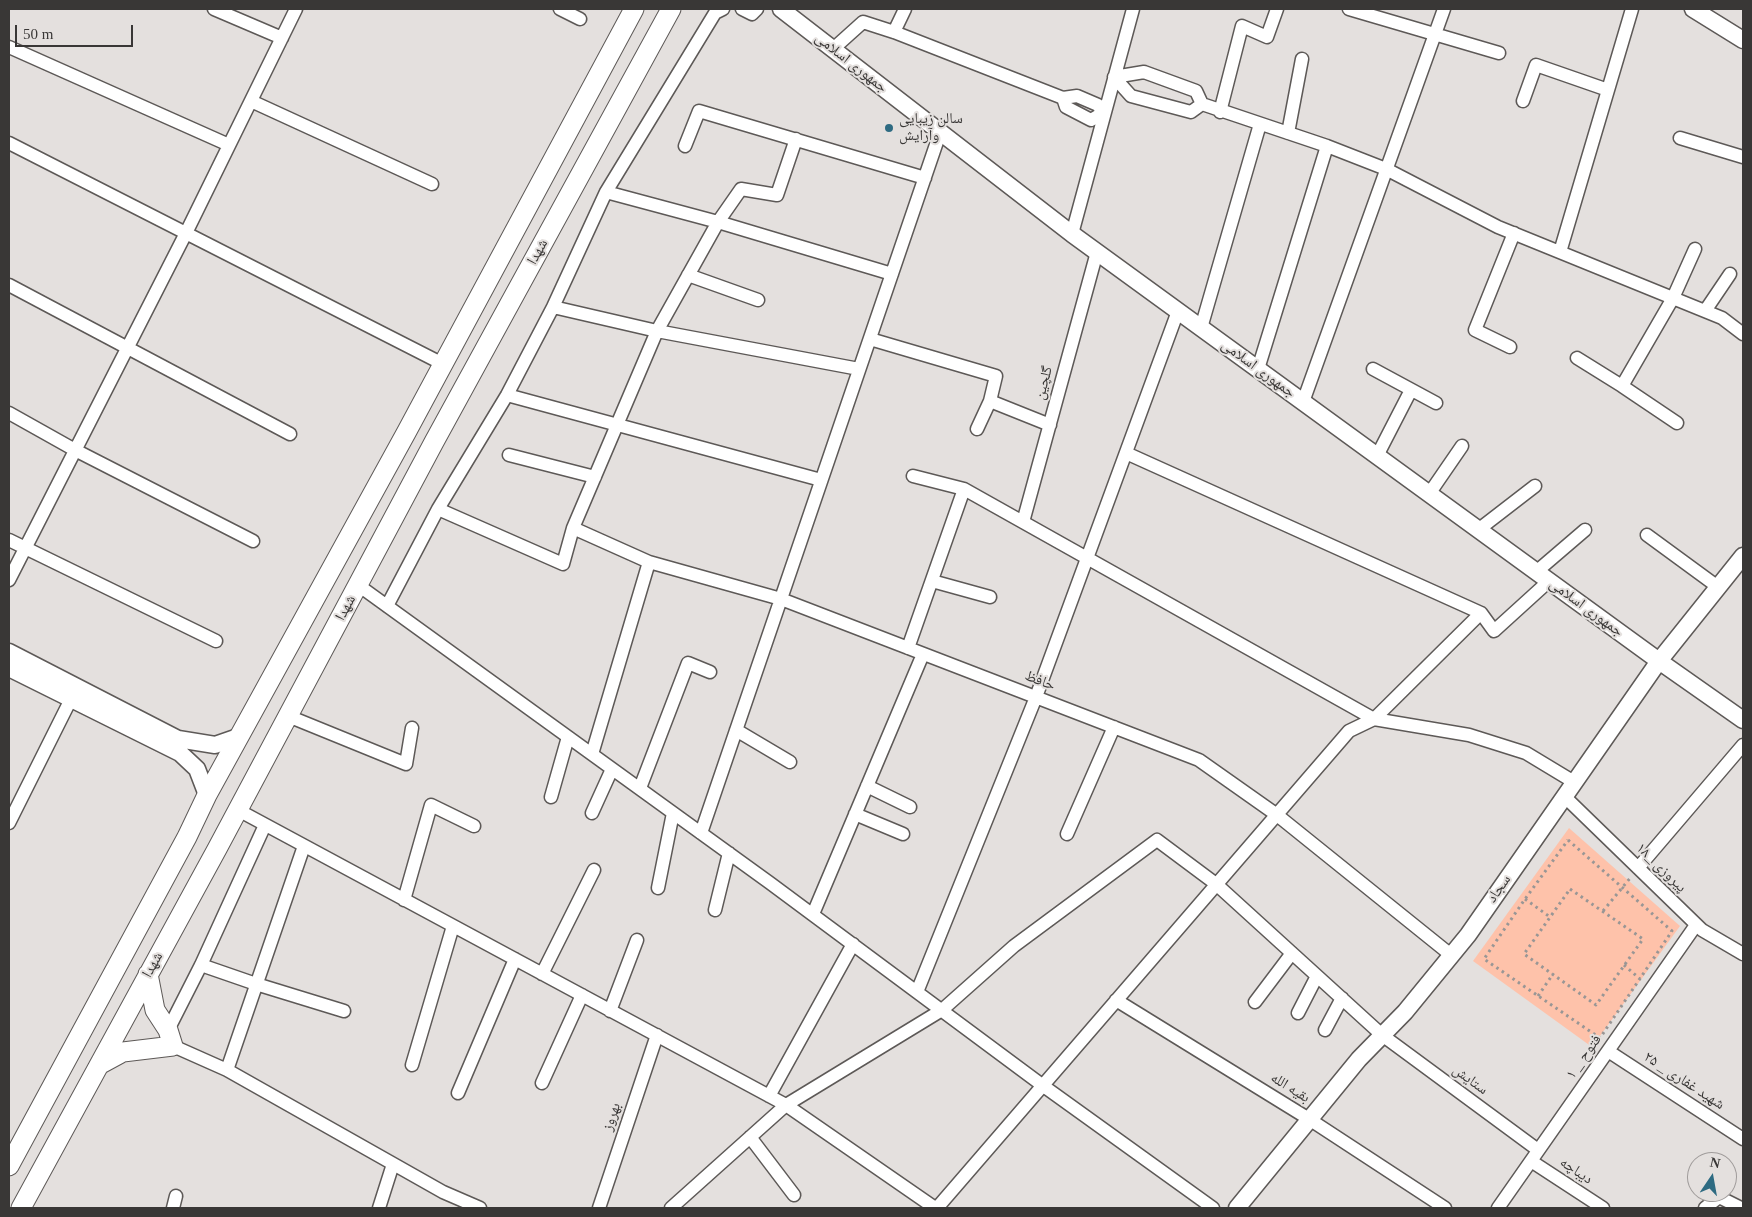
<!DOCTYPE html>
<html>
<head>
<meta charset="utf-8">
<style>
  body { margin:0 }
  #map { position:relative; width:1752px; height:1217px; overflow:hidden; background:#e4e0de; font-family:"Times New Roman",serif }
  canvas { display:block }
  .frame { position:absolute; inset:0; border:10px solid #393736; pointer-events:none }
  .north { position:absolute; left:1687px; top:1152px; width:50px; height:50px; box-sizing:border-box; background:#e4e0de; border:1px solid #a09c9b; border-radius:50%; rotate:12deg; font-size:14px; font-weight:700; line-height:20px; text-align:center; color:#393736 }
  .north::after { content:''; display:block; margin:auto; width:18px; height:22px; background:#2e6b82; clip-path:polygon(50% 0,100% 100%,50% 72%,0 100%) }
  .scale { position:absolute; left:15px; top:25px; width:118px; height:22px; box-sizing:border-box; border:2px solid #393736; border-top:0; padding-left:6px; font-size:15px; line-height:18px; white-space:nowrap; color:#393736; -webkit-text-stroke:4px #e4e0de; paint-order:stroke }
</style>
</head>
<body>
<div id="map">
<canvas width="1752" height="1217"></canvas>
<div class="frame"></div>
<div class="north">N</div>
<div class="scale">50 m</div>
</div>
<script>
const ctx = document.querySelector('canvas').getContext('2d');
ctx.lineJoin = 'round';
function fill(path, color) { ctx.fillStyle = color; ctx.fill(path, 'evenodd'); }
const shape = rows => new Path2D(rows.map(r => 'M' + r).join(''));
function strokePath(path, color, width, dash) { ctx.strokeStyle = color; ctx.lineWidth = width; ctx.lineCap = dash ? 'butt' : 'round'; ctx.setLineDash(dash || []); ctx.stroke(path); }
function drawText(font, color, halo, rows, align = 'center') {
  ctx.font = font + ' "Times New Roman","Noto Naskh Arabic",serif'; ctx.lineWidth = 4; ctx.setLineDash([]); ctx.textBaseline = 'middle'; ctx.strokeStyle = halo; ctx.fillStyle = color; for (const [text, x, y, turn = 0] of rows) {
    ctx.save(); ctx.translate(x, y); ctx.rotate((+turn || 0) * Math.PI / 180); ctx.textAlign = isNaN(turn) ? turn : align; if (halo) ctx.strokeText(text, 0, 0); ctx.fillText(text, 0, 0); ctx.restore();
  }
}
fill(shape([
  [1569,828,1680,926,1592,1047,1473,961]
]), '#fec2aa');
const minor = shape([
  [214,9,282,38],
  [560,9,580,19],
  [742,9,752,14,757,9],
  [1349,9,1499,53],
  [894,32,905,9],
  [9,47,229,145],
  [833,49,863,22,894,32,1063,98],
  [1144,72,1196,91,1202,104,1191,112,1131,96,1114,77,1144,72],
  [1077,96,1098,105,1103,113,1091,120,1066,107,1063,98,1077,96],
  [251,101,432,184],
  [1523,101,1536,65,1608,90],
  [1202,104,1327,146,1386,169,1498,227,1722,318,1743,334],
  [1220,112,1242,26,1267,37,1277,9],
  [1288,133,1302,59],
  [1680,138,1743,157],
  [9,143,443,364],
  [685,146,699,111,925,178],
  [606,192,718,222,892,274],
  [1072,234,1133,9],
  [1560,252,1632,9],
  [688,275,758,300],
  [9,285,290,434],
  [553,307,657,331,859,369],
  [1705,311,1730,274],
  [1201,328,1260,124],
  [870,339,996,376,990,401,1050,425],
  [1510,347,1475,330,1514,233],
  [1577,358,1622,386,1677,423],
  [1258,369,1327,146],
  [1373,369,1436,403],
  [1622,386,1673,298,1695,249],
  [507,395,821,480],
  [1303,402,1444,9],
  [9,413,75,450,253,541],
  [977,429,990,401],
  [509,455,595,477],
  [1377,456,1411,390],
  [913,476,964,489,1374,719,1481,613,1126,453],
  [1429,494,1462,446],
  [438,509,563,564,573,528,657,331,718,222,741,189,777,195,796,139],
  [1023,522,1097,252],
  [573,528,649,562,781,599,1199,760,1277,815,1451,955],
  [1478,530,1535,486],
  [1647,535,1718,587],
  [9,540,216,641],
  [1536,572,1585,530],
  [9,580,186,233,296,9],
  [932,581,990,597],
  [358,585,770,883,1042,1085,1213,1208],
  [387,606,438,509,507,395,553,307,606,192,715,13,723,9],
  [1481,613,1494,631,1549,581],
  [908,648,964,489],
  [288,716,406,764,412,728],
  [736,730,790,762],
  [592,754,649,562],
  [867,786,910,807],
  [640,788,688,663,710,672],
  [1564,796,1702,930,1743,954],
  [551,797,568,737],
  [238,810,786,1105,935,1208],
  [592,813,612,769],
  [855,814,903,834],
  [9,823,71,699],
  [701,833,940,133],
  [1067,834,1114,727],
  [1638,868,1743,745],
  [658,888,673,813],
  [404,900,431,805,474,826],
  [715,910,729,853],
  [813,914,923,654],
  [201,965,256,984,344,1011],
  [542,974,594,870],
  [917,992,1036,697,1178,311],
  [1116,1000,1309,1119,1445,1208],
  [1255,1002,1292,953],
  [610,1011,637,940],
  [1298,1013,1317,976],
  [168,1030,201,965,265,825],
  [1325,1030,1342,998],
  [173,1046,227,1070,443,1192,480,1208],
  [1608,1051,1743,1139],
  [412,1065,453,926],
  [227,1070,304,846],
  [542,1083,582,995],
  [458,1093,515,959],
  [769,1096,853,944],
  [750,1137,794,1195],
  [1531,1161,1603,1208],
  [173,1208,176,1196],
  [379,1208,393,1164],
  [599,1208,657,1035],
  [671,1208,786,1105,942,1010,1014,946,1157,840,1216,884,1382,1035,1538,1150],
  [937,1208,1349,731,1374,719,1469,735,1526,753,1574,782],
  [1498,1208,1696,925],
  [1705,1208,1719,1197,1741,1208]
]);
const tertiary = shape([
  [781,9,1072,234,1659,661,1743,720],
  [1693,9,1743,40],
  [9,652,178,739,215,745,238,737],
  [9,668,180,753,197,769,207,795],
  [1237,1208,1359,1059,1405,1012,1468,935,1659,661,1743,556]
]);
const secondary = shape([
  [99,1065,123,1052,173,1046,168,1030,155,1010,148,974],
  [9,1166,187,837,207,795,406,433,634,9],
  [21,1208,217,849,434,442,671,9]
]);
strokePath(minor, '#5d5957', 15);
strokePath(tertiary, '#5d5957', 19);
strokePath(secondary, '#5d5957', 21);
strokePath(shape([
  [1568,840,1672,931,1600,1038,1484,959,1525,899,1568,840],
  [1570,889,1643,939,1596,1005,1524,954,1570,889],
  [1525,899,1550,917],
  [1603,911,1631,877],
  [1624,965,1640,979],
  [1538,996,1553,974]
]), '#999695', 3, [2.5, 4]);
strokePath(minor, '#fff', 12);
strokePath(tertiary, '#fff', 16);
strokePath(secondary, '#fff', 19);
for (const [x, y, r, color] of [
  [889,128,5,"#2e6b82"]
]) { const dot = new Path2D(); dot.arc(x, y, r, 0, 2 * Math.PI); ctx.fillStyle = color; ctx.fill(dot); strokePath(dot, '#e4e0de', 2); }
drawText('15px', '#393736', '#e4e0de', [
  ["جمهوری اسلامی",851,63,38],
  ["شهدا",538,252,-61],
  ["جمهوری اسلامی",1258,369,36],
  ["گلچین",1044,383,-75],
  ["شهدا",346,608,-62],
  ["جمهوری اسلامی",1586,608,36],
  ["حافظ",1040,681,21],
  ["پیروزی _۱۸",1661,868,44],
  ["سجاد",1499,889,-55],
  ["شهدا",153,965,-61],
  ["فتوح _ ۱",1584,1057,-55],
  ["ستایش",1470,1080,36],
  ["شهید غفاری _ ۲۵",1684,1081,33],
  ["بقیه الله",1290,1088,32],
  ["بهروز",612,1117,-72],
  ["دیباچه",1576,1171,34]
]);
drawText('15px', '#393736', '#e4e0de', [
  ["سالن زیبایی",899,119],
  ["وآرایش",899,136]
], 'left');
</script>
</body>
</html>
